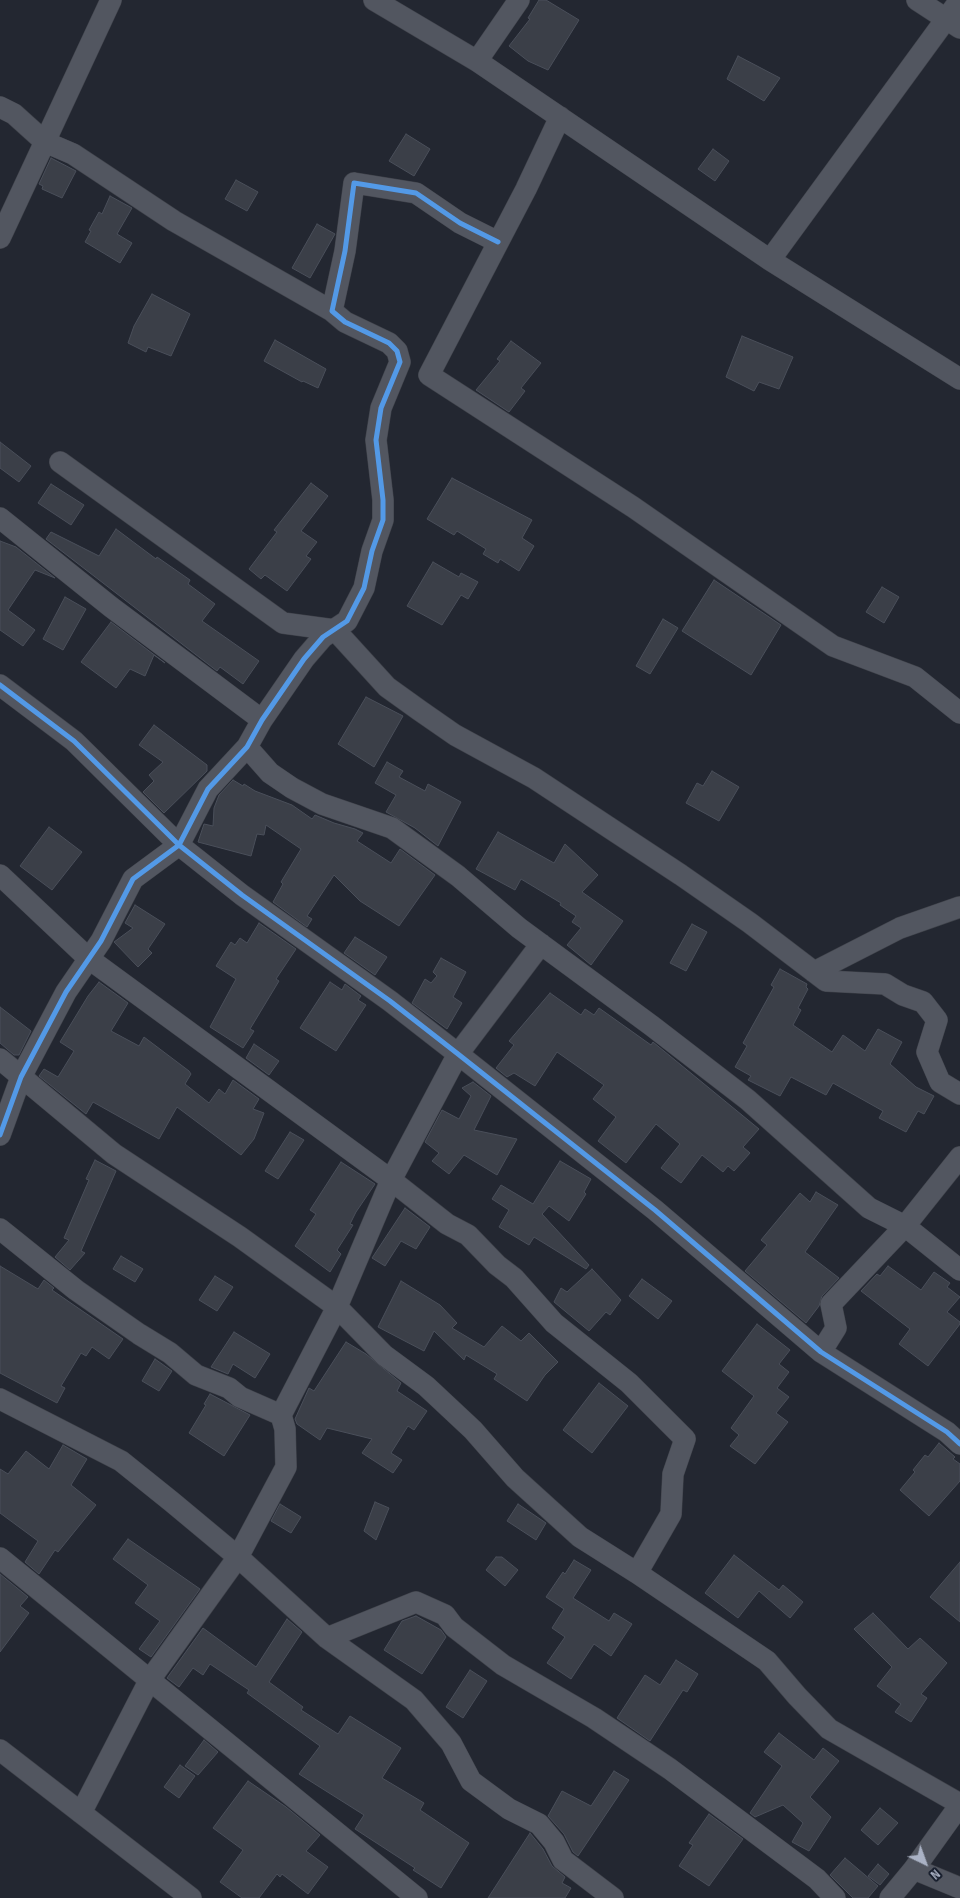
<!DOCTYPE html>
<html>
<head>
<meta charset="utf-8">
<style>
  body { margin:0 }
  #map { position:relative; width:960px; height:1898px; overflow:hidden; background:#232731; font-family:"Sofia Sans Condensed",sans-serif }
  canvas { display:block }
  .north { position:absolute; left:900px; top:1838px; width:50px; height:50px; -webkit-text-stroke:4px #161d2c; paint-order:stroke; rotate:138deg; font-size:14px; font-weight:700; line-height:20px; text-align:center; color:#aab2c5 }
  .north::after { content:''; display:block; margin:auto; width:18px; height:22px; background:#aab2c5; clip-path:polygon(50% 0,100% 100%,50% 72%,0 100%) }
</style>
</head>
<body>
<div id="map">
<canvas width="960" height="1898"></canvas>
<div class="north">N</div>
</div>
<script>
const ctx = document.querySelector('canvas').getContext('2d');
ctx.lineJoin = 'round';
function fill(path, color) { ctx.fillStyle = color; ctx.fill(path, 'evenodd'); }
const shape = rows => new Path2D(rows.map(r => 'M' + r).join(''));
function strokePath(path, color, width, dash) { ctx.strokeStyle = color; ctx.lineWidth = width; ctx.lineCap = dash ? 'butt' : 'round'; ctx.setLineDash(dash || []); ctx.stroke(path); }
const building = shape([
  [539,0,546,0,579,20,548,70,528,61,509,46,530,19,528,18,539,0],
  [738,56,780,78,764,101,727,79,738,56],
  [406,134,430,149,414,176,389,161,406,134],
  [713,149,729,161,715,181,698,169,713,149],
  [51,158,76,171,62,198,42,189,43,186,39,184,51,158],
  [236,180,258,192,247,211,225,199,236,180],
  [110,196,132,208,117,234,132,243,120,263,85,242,91,231,89,230,99,212,102,214,110,196],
  [317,224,335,234,310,278,292,268,317,224],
  [152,294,190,314,171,356,148,347,146,352,128,343,134,326,152,294],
  [742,336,793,357,779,389,759,382,754,391,726,377,742,336],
  [275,340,326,369,318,388,303,381,302,382,264,361,275,340],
  [511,341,541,363,521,388,525,391,509,412,476,390,500,361,497,359,511,341],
  [0,442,31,466,19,482,0,468,0,442],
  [452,478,532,520,522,538,534,546,519,571,500,559,498,563,483,554,486,549,457,531,454,535,427,519,452,478],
  [311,483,328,496,301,531,317,542,306,556,311,559,287,591,265,575,261,579,249,569,277,532,274,530,311,483],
  [51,484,84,505,71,525,38,503,51,484],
  [116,529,156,559,157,557,190,580,188,584,215,604,202,621,259,661,243,684,220,667,217,671,46,539,51,532,99,556,116,529],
  [0,541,16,547,55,578,35,570,8,610,35,630,23,646,0,630,0,541],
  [433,562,459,577,461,573,478,582,468,599,461,595,442,625,407,606,433,562],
  [714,580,781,625,751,675,682,631,714,580],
  [882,587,899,597,884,623,866,612,882,587],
  [65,597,86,609,63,650,43,639,65,597],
  [663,619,678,628,650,674,636,666,663,619],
  [111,622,165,663,154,655,145,676,130,669,116,688,81,662,111,622],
  [366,697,403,716,374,767,338,744,366,697],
  [154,725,207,765,207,771,164,813,143,792,154,781,149,775,163,762,139,745,154,725],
  [387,762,403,771,399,777,425,791,428,784,461,802,438,846,415,828,386,812,396,795,375,783,387,762],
  [712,771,739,787,719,821,686,803,697,783,703,786,712,771],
  [233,780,243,786,244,784,255,791,292,805,312,819,315,815,334,823,355,829,363,833,357,841,391,863,400,849,435,875,399,926,360,901,334,875,307,916,312,919,307,927,273,902,283,884,281,882,301,849,266,825,264,835,257,834,251,856,198,842,204,824,213,826,214,808,219,795,233,780],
  [49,827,82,852,52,890,20,866,49,827],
  [498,832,554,863,565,844,598,875,582,892,623,921,591,965,567,945,581,928,572,922,576,916,560,905,561,903,521,879,515,890,476,869,498,832],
  [135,905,165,924,148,949,152,953,138,967,114,942,133,928,125,923,135,905],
  [259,923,296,949,276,979,279,981,250,1029,254,1031,243,1048,210,1027,236,979,216,966,231,942,235,945,240,938,247,943,259,923],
  [692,924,707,932,686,971,670,963,692,924],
  [355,937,387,957,375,975,344,953,355,937],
  [441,958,466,972,453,997,462,1003,447,1029,412,1003,425,979,431,983,437,976,433,972,441,958],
  [780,969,807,984,806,987,808,989,798,1008,801,1010,793,1025,832,1052,843,1035,865,1051,878,1029,902,1042,890,1064,916,1087,934,1096,924,1114,918,1111,906,1132,879,1118,883,1111,833,1083,826,1095,791,1077,780,1096,748,1080,751,1076,735,1067,747,1046,743,1043,774,987,771,985,780,969],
  [99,982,128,1003,111,1031,139,1046,144,1037,189,1071,191,1074,185,1084,209,1103,219,1089,225,1094,233,1080,259,1099,253,1109,264,1113,254,1139,241,1155,177,1107,159,1139,93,1102,86,1114,39,1076,44,1069,58,1077,74,1051,60,1042,88,996,99,982],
  [330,982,342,990,345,984,361,996,358,1000,366,1005,336,1051,300,1028,330,982],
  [550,993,581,1015,585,1009,594,1015,599,1008,651,1045,653,1042,759,1129,743,1147,750,1153,734,1171,728,1166,723,1172,702,1155,681,1183,661,1168,680,1144,656,1124,626,1163,598,1141,616,1117,593,1099,604,1085,557,1052,535,1086,514,1073,507,1077,496,1068,514,1045,509,1041,550,993],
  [0,1007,31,1031,19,1055,14,1055,0,1043,0,1007],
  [254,1044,279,1061,269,1075,246,1058,254,1044],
  [473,1082,491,1096,474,1130,517,1139,497,1175,464,1155,449,1174,432,1161,439,1153,425,1142,442,1110,459,1119,471,1096,462,1088,473,1082],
  [290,1132,304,1140,278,1179,265,1171,290,1132],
  [95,1160,116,1171,81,1251,85,1253,70,1270,55,1257,69,1240,64,1238,89,1180,86,1179,95,1160],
  [560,1161,591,1179,584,1192,586,1194,569,1221,549,1206,542,1214,589,1265,586,1269,534,1237,529,1245,499,1227,509,1210,492,1199,501,1185,533,1204,560,1161],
  [341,1162,375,1184,356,1212,350,1224,353,1225,337,1250,341,1254,330,1272,295,1246,316,1214,310,1210,341,1162],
  [816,1192,838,1205,805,1252,839,1278,822,1296,819,1306,806,1323,745,1271,767,1245,761,1240,800,1193,810,1202,816,1192],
  [405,1208,430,1227,416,1249,401,1241,385,1266,372,1258,405,1208],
  [121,1256,143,1269,135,1282,113,1269,121,1256],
  [0,1266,38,1289,44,1280,54,1288,52,1290,123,1339,109,1359,92,1347,86,1356,81,1353,61,1386,65,1388,57,1403,0,1373,0,1266],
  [888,1266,921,1290,934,1272,950,1283,947,1287,960,1297,947,1312,960,1322,960,1324,928,1366,899,1344,910,1329,861,1291,877,1274,880,1276,888,1266],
  [592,1269,621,1300,610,1315,606,1312,589,1331,554,1302,561,1288,567,1292,592,1269],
  [215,1276,233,1287,217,1311,199,1300,215,1276],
  [642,1279,672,1301,658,1319,629,1296,642,1279],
  [401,1281,440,1305,457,1323,452,1328,484,1347,502,1326,521,1341,529,1333,558,1362,545,1375,527,1401,494,1379,497,1374,466,1355,464,1360,434,1331,424,1351,378,1327,401,1281],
  [757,1324,790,1350,779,1364,789,1372,777,1388,789,1397,776,1413,788,1422,755,1464,730,1446,739,1435,731,1428,754,1396,722,1371,757,1324],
  [234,1332,270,1354,255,1378,233,1364,228,1374,211,1367,234,1332],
  [346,1342,366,1354,401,1383,397,1391,427,1411,414,1430,408,1426,391,1453,402,1460,393,1473,362,1453,372,1439,327,1428,320,1440,297,1424,295,1419,309,1388,314,1391,346,1342],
  [155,1359,172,1371,159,1391,142,1381,155,1359],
  [599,1383,628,1406,592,1453,563,1430,599,1383],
  [210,1394,250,1415,224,1456,189,1433,206,1405,204,1404,210,1394],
  [939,1443,955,1457,953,1459,960,1464,960,1481,929,1516,900,1490,915,1472,913,1470,925,1455,928,1457,939,1443],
  [63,1445,87,1459,71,1485,96,1505,58,1552,55,1550,39,1574,25,1562,38,1541,0,1513,0,1469,8,1474,26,1451,49,1469,63,1445],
  [375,1502,389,1508,376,1540,364,1531,375,1502],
  [280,1504,301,1517,291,1533,271,1521,280,1504],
  [518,1504,546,1523,536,1540,507,1521,518,1504],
  [128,1539,200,1589,151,1657,139,1649,160,1621,135,1603,148,1585,113,1559,128,1539],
  [734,1555,779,1590,783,1585,803,1602,790,1618,759,1591,738,1618,705,1593,734,1555],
  [496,1557,502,1557,518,1570,505,1586,486,1570,496,1557],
  [574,1560,591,1570,573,1598,609,1621,614,1613,632,1624,611,1656,594,1644,571,1679,547,1663,565,1637,552,1628,564,1609,546,1597,563,1572,565,1574,574,1560],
  [960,1562,960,1622,930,1597,960,1562],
  [0,1574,28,1597,20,1606,29,1613,0,1652,0,1574],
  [873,1613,908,1649,920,1638,947,1663,921,1694,927,1698,911,1722,895,1712,901,1704,877,1686,892,1667,854,1629,873,1613],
  [416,1616,441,1630,446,1637,422,1674,384,1650,402,1621,416,1616],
  [287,1619,302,1632,269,1682,303,1707,301,1710,338,1734,350,1716,401,1748,382,1778,424,1803,420,1810,469,1843,441,1888,413,1870,415,1868,355,1829,364,1815,299,1774,320,1746,247,1693,249,1690,210,1664,203,1675,193,1668,179,1687,167,1678,203,1628,256,1667,287,1619],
  [676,1660,698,1674,687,1692,683,1690,650,1741,617,1718,645,1675,660,1685,676,1660],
  [470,1670,487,1681,463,1718,446,1707,470,1670],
  [779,1733,814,1760,823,1748,839,1761,810,1797,831,1817,809,1851,792,1842,803,1823,783,1805,755,1817,750,1813,782,1766,764,1752,779,1733],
  [204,1740,218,1752,198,1775,185,1766,204,1740],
  [180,1765,195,1776,179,1798,164,1787,180,1765],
  [614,1771,629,1780,578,1856,573,1852,564,1834,548,1816,562,1791,591,1806,614,1771],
  [248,1781,286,1807,320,1835,306,1851,328,1867,308,1894,282,1874,280,1877,277,1874,259,1898,242,1898,220,1882,243,1850,213,1828,248,1781],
  [880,1808,898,1823,878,1845,861,1830,880,1808],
  [709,1814,743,1839,709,1886,679,1866,693,1845,689,1843,709,1814],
  [530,1833,543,1849,552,1866,565,1877,562,1883,571,1888,565,1898,488,1898,530,1833],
  [845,1858,878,1886,868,1898,853,1898,830,1875,845,1858],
  [878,1864,889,1874,880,1885,868,1876,878,1864]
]);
fill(building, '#3b3f48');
strokePath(building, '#4a4f5a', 1);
const street = shape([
  [374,0,477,61,770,260,960,379],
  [917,0,960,28],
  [477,61,519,0],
  [0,107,14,114,45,142,73,154,174,221,332,311],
  [560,117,526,189,429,375,633,507,833,646,915,677,960,713],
  [0,238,111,0],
  [770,260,960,0],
  [60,462,283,623,335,630,387,687,419,710,455,735,534,778,681,875,750,923,826,981,885,984,903,995,923,1002,937,1020,927,1052,940,1082,960,1094],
  [0,518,111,607,262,720],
  [0,685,74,741,179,845,242,895,390,1001,458,1054,655,1210,821,1352,947,1432,960,1444],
  [247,747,270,773,292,788,322,804,392,828,458,876,519,928,652,1026,748,1100,869,1208,905,1226,960,1270],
  [0,875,88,958,391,1180,447,1224,468,1235,497,1265,514,1278,554,1323,629,1383,685,1439,673,1474,671,1514,637,1573],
  [814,972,900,928,960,907],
  [0,1059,114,1154,240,1237,337,1307,384,1355,426,1386,473,1430,515,1478,580,1537,637,1573,767,1661,797,1696,829,1729,960,1804],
  [0,1135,21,1077,66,992,101,941,133,879,179,845,208,789,247,747,262,720,304,659,323,637,347,621,364,588,372,551,383,520,383,500,376,440,381,408,400,362,397,351,389,343,345,322,332,311,345,251,354,183,416,193,460,223,498,242],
  [0,1229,76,1290,139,1334,170,1353,196,1375,229,1388,240,1397,281,1415],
  [821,1352,836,1328,831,1304,905,1226,960,1157],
  [0,1399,121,1461,172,1502,238,1557,327,1638,414,1700,451,1743,471,1781,509,1809,539,1824,554,1842,563,1860,613,1898],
  [0,1558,417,1898],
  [327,1638,416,1602,445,1615,454,1627,503,1665,594,1718,670,1769,817,1879,835,1898],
  [0,1750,191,1898],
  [81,1813,149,1681,238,1557,286,1467,285,1429,281,1415,337,1307,391,1180,458,1054,541,944],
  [914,1869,960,1888],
  [890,1898,914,1869,960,1805]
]);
strokePath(street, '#3f424a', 22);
strokePath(street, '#525660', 21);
strokePath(shape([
  [0,685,74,741,179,845,242,895,390,1001,458,1054,655,1210,821,1352,947,1432,960,1444],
  [0,1135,21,1077,66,992,101,941,133,879,179,845,208,789,247,747,262,720,304,659,323,637,347,621,364,588,372,551,383,520,383,500,376,440,381,408,400,362,397,351,389,343,345,322,332,311,345,251,354,183,416,193,460,223,498,242]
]), '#5399e6', 5);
</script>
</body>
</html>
